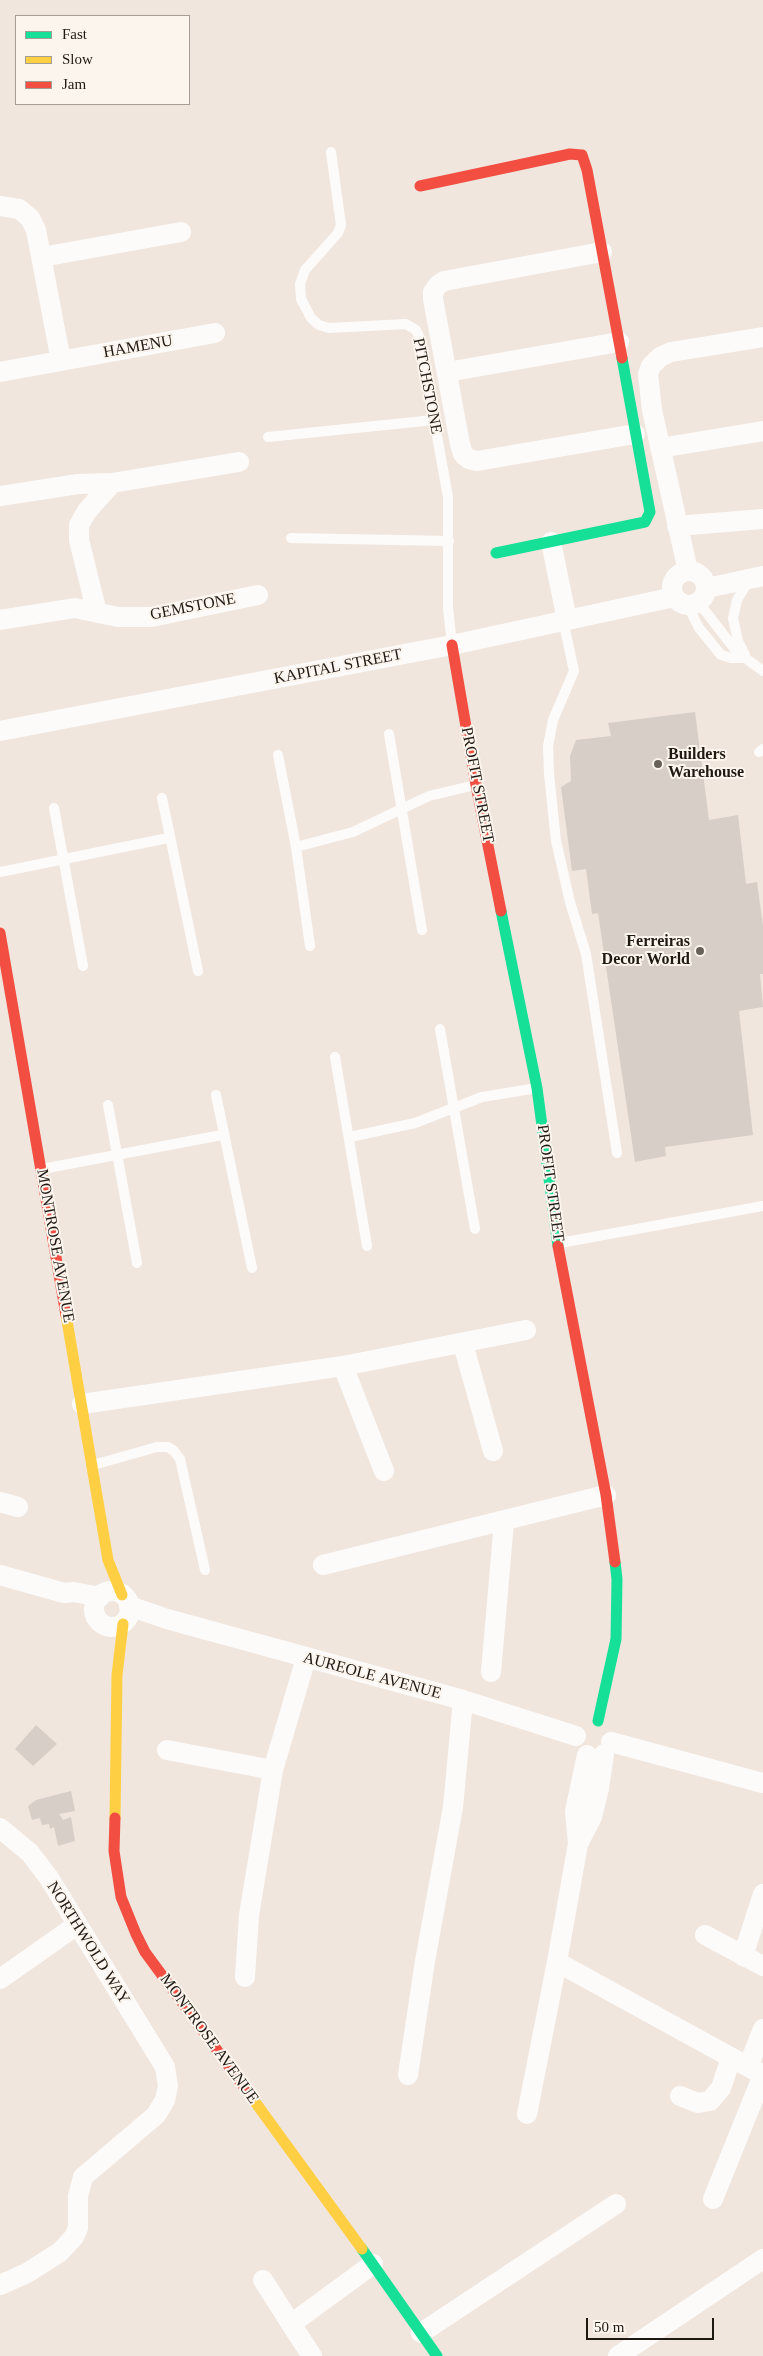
<!DOCTYPE html>
<html>
<head>
<meta charset="utf-8">
<style>
  body { margin:0 }
  #map { position:relative; width:763px; height:2356px; overflow:hidden; background:#f0e6de; font-family:Georgia,serif }
  canvas { display:block }
  .legend { position:absolute; left:15px; top:15px; width:175px; height:90px; box-sizing:border-box; background:#fcf5ee; border:1px solid #a49d96; margin:0; padding:6px 9px; list-style:none; font-size:15px; color:#1f1913 }
  .legend li { display:flex; align-items:center; gap:10px; height:25px }
  .legend b { width:25px; border:1px solid #a49d96 }
  .scale { position:absolute; left:586px; top:2318px; width:128px; height:22px; box-sizing:border-box; border:2px solid #1f1913; border-top:0; padding-left:6px; font-size:15px; line-height:18px; white-space:nowrap; color:#1f1913; -webkit-text-stroke:4px #fcf5ee; paint-order:stroke }
</style>
</head>
<body>
<div id="map">
<canvas width="763" height="2356"></canvas>
<ul class="legend">
<li><b style="height:6px;background:#16e098"></b>Fast</li>
<li><b style="height:6px;background:#ffcf43"></b>Slow</li>
<li><b style="height:6px;background:#f24e42"></b>Jam</li>
</ul>
<div class="scale">50 m</div>
</div>
<script>
const ctx = document.querySelector('canvas').getContext('2d');
ctx.lineJoin = 'round';
function fill(path, color) { ctx.fillStyle = color; ctx.fill(path, 'evenodd'); }
const shape = rows => new Path2D(rows.map(r => 'M' + r).join(''));
function strokePath(path, color, width, dash) { ctx.strokeStyle = color; ctx.lineWidth = width; ctx.lineCap = dash ? 'butt' : 'round'; ctx.setLineDash(dash || []); ctx.stroke(path); }
function drawText(font, color, halo, rows, align = 'center') {
  ctx.font = font + ' Georgia,serif'; ctx.lineWidth = 4; ctx.setLineDash([]); ctx.textBaseline = 'middle'; ctx.strokeStyle = halo; ctx.fillStyle = color; for (const [text, x, y, turn = 0] of rows) {
    ctx.save(); ctx.translate(x, y); ctx.rotate((+turn || 0) * Math.PI / 180); ctx.textAlign = isNaN(turn) ? turn : align; if (halo) ctx.strokeText(text, 0, 0); ctx.fillText(text, 0, 0); ctx.restore();
  }
}
fill(shape([
  [695,712,709,820,738,815,746,884,757,882,763,926,763,974,760,974,763,1007,739,1011,753,1135,665,1147,666,1156,635,1162,598,913,592,914,586,869,572,871,561,787,571,781,570,756,576,740,611,736,608,723],
  [36,1725,57,1744,33,1766,15,1749],
  [71,1791,75,1811,59,1814,63,1820,71,1817,75,1841,58,1846,54,1827,50,1829,49,1824,42,1825,40,1818,32,1820,28,1806,36,1800]
]), '#d7cec8');
strokePath(shape([
  [331,152,341,225,338,233,305,270,300,284,301,299,311,318,319,325,329,328,406,324,416,330,419,336,448,497,448,608,452,645],
  [268,437,434,420],
  [291,538,449,541],
  [699,603,737,652,763,671],
  [688,606,699,628,721,655,731,658,746,658],
  [563,620,574,671,553,720,548,746,549,774,556,841,570,902,586,954,617,1153],
  [745,655,738,641,733,618,737,600,749,580],
  [389,734,422,930],
  [759,752,763,749],
  [278,755,296,847],
  [162,798,198,971],
  [54,808,83,966],
  [0,872,168,838],
  [310,946,296,847,353,832,429,796,475,785],
  [440,1029,475,1229],
  [335,1057,367,1246],
  [216,1095,252,1268],
  [108,1105,137,1263],
  [350,1137,415,1123,482,1097,537,1088],
  [42,1169,222,1135],
  [560,1243,763,1206],
  [93,1465,157,1447,168,1447,174,1451,180,1459,205,1570]
]), '#fdfbfa', 10);
strokePath(shape([
  [0,206,19,209,30,218,36,230,61,361],
  [602,252,444,281,438,285,433,292,433,299,460,444,463,454,469,459,477,461,635,434],
  [42,257,181,232],
  [0,372,215,333],
  [447,372,619,342],
  [660,448,763,431],
  [0,496,78,484,112,483,239,462],
  [677,526,763,519],
  [551,542,567,620],
  '672 588a17 17 0 1 1 34 0a17 17 0 1 1-34 0Z',
  [688,571,652,410,648,374,651,366,660,357,671,352,763,337],
  [707,588,763,576],
  [97,613,79,540,79,525,87,511,112,483],
  [0,620,75,608,118,617,151,617,258,595],
  [0,731,452,645,674,597],
  [463,1344,493,1451],
  [343,1366,384,1471],
  [82,1404,343,1366,526,1330],
  [0,1502,18,1507],
  [323,1565,606,1495],
  [0,1575,64,1593,74,1592,100,1597],
  '94 1609a18 18 0 1 1 36 0a18 18 0 1 1-36 0Z',
  [129,1606,167,1619,463,1700,576,1736],
  [491,1672,504,1522],
  [611,1742,763,1783],
  [167,1750,273,1770],
  [587,1755,575,1811,578,1844,592,1817,599,1788,604,1754],
  [0,1828,30,1853,49,1878,165,2067,168,2086,165,2100,156,2115,83,2177,78,2196,78,2228,74,2237,60,2252,27,2273,0,2285],
  [705,1935,763,1966],
  [743,1956,763,1894],
  [557,1962,763,2075],
  [245,1977,249,1915,273,1770,306,1658],
  [0,1979,77,1925],
  [748,2067,763,2029],
  [408,2075,425,1961,453,1807,463,1700],
  [680,2096,698,2103,710,2101,721,2088,731,2058],
  [527,2114,557,1962,578,1844],
  [713,2199,763,2075],
  [263,2280,291,2324,373,2264],
  [291,2324,312,2356],
  [421,2333,616,2204],
  [618,2356,763,2259]
]), '#fdfbfa', 20);
strokePath(shape([
  [496,553,645,522,650,512,622,358],
  [501,911,537,1088,558,1246],
  [598,1721,616,1639,617,1579,615,1562],
  [362,2249,437,2356]
]), '#16e098', 11);
strokePath(shape([
  [66,1315,108,1560,122,1595],
  [115,1818,117,1675,123,1624],
  [250,2095,362,2249]
]), '#ffcf43', 11);
strokePath(shape([
  [420,186,570,154,582,155,587,170,622,358],
  [452,645,476,785,501,911],
  [0,933,66,1315],
  [558,1246,606,1495,615,1562],
  [115,1818,114,1851,121,1897,136,1934,145,1952,250,2095]
]), '#f24e42', 11);
for (const [x, y, r, color] of [
  [658,764,5,"#68615a"],
  [700,951,5,"#68615a"]
]) { const dot = new Path2D(); dot.arc(x, y, r, 0, 2 * Math.PI); ctx.fillStyle = color; ctx.fill(dot); strokePath(dot, '#fcf5ee', 2); }
drawText('16px', '#1f1913', '#fcf5ee', [
  ["HAMENU",138,347,-10],
  ["PITCHSTONE",427,386,79],
  ["GEMSTONE",193,607,-11],
  ["KAPITAL STREET",338,667,-11],
  ["PROFIT STREET",477,785,79],
  ["PROFIT STREET",550,1183,82],
  ["MONTROSE AVENUE",55,1246,80],
  ["AUREOLE AVENUE",372,1676,15],
  ["NORTHWOLD WAY",88,1943,58],
  ["MONTROSE AVENUE",209,2039,54]
]);
drawText('bold 16px', '#1f1913', '#fcf5ee', [
  ["Builders",668,755],
  ["Warehouse",668,773],
  ["Ferreiras",690,942,"right"],
  ["Decor World",690,960,"right"]
], 'left');
</script>
</body>
</html>
